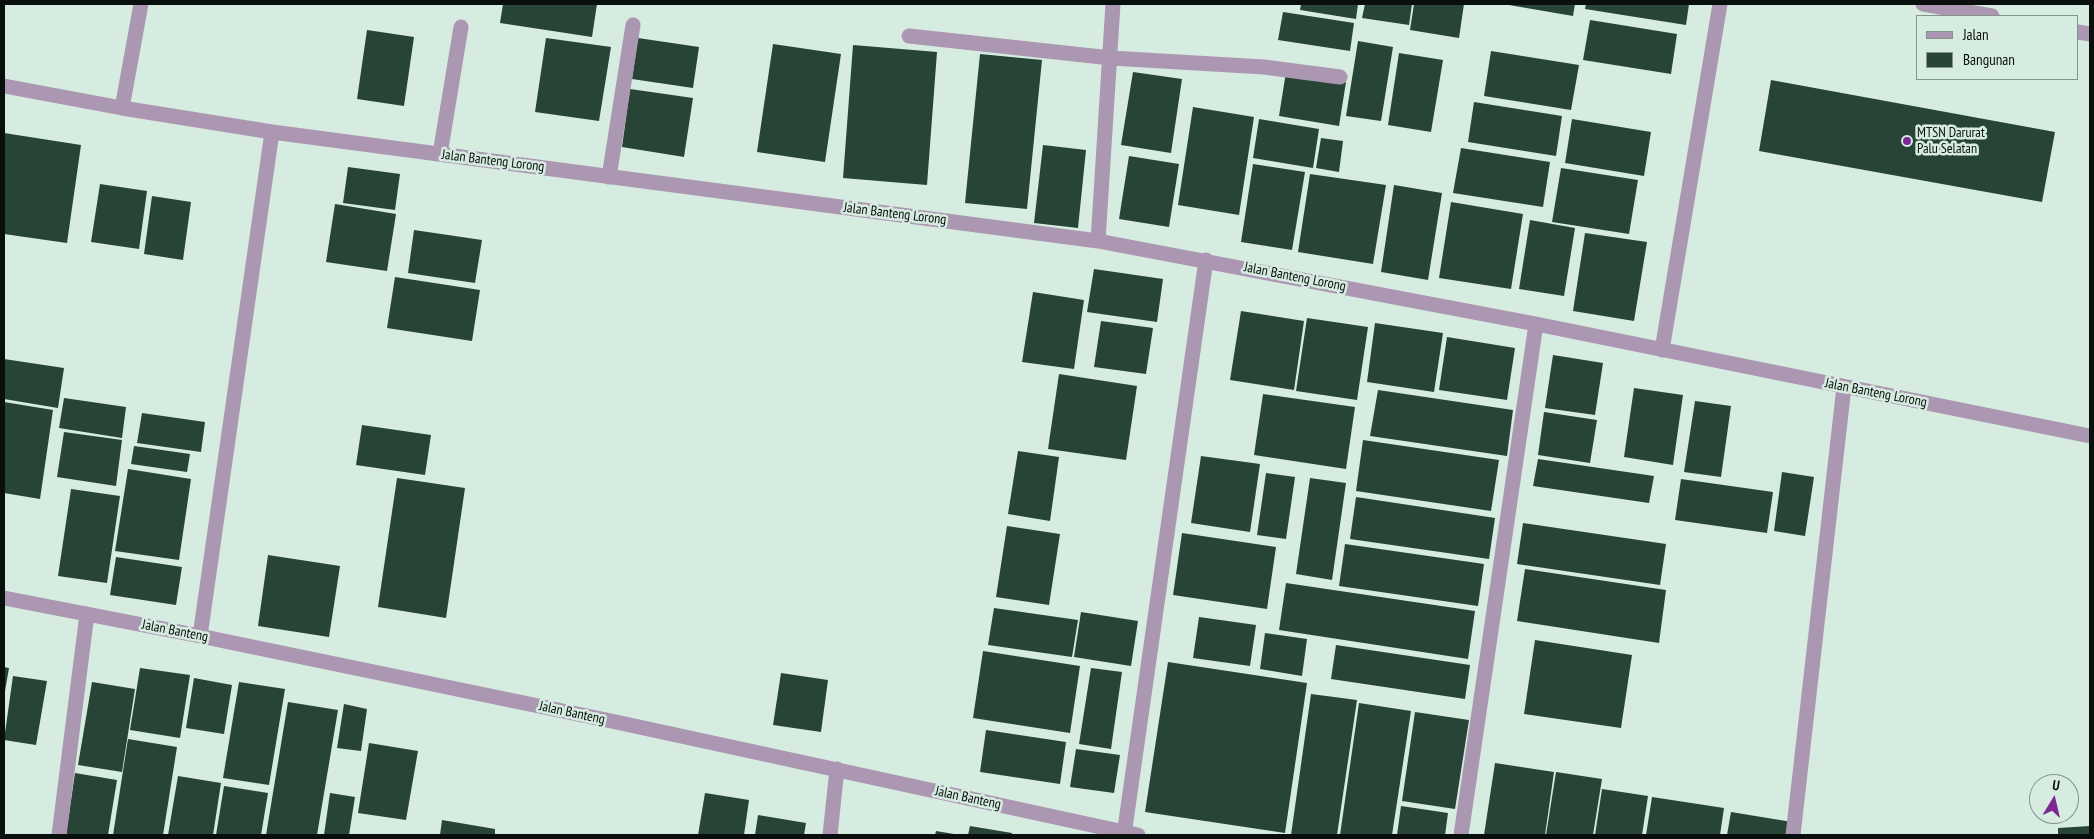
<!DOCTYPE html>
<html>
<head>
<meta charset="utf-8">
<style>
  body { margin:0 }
  #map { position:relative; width:2094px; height:839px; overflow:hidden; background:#d7ece1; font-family:"PT Sans Narrow",sans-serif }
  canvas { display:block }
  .frame { position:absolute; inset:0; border:5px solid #080f0c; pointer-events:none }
  .legend { position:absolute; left:1916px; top:15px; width:162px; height:65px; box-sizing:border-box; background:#d7ece1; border:1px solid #84948c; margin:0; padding:6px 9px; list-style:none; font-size:15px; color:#080f0c }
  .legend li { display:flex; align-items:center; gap:10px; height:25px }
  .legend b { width:25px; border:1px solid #84948c }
  .north { position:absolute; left:2029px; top:774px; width:50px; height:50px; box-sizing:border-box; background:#d7ece1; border:1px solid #84948c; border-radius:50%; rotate:9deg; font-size:14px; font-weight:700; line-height:20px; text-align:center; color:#080f0c }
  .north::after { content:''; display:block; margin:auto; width:18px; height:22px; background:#7e2694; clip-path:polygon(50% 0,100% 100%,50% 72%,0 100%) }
</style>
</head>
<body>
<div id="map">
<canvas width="2094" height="839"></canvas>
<div class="frame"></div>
<ul class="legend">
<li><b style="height:6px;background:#ac97b2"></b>Jalan</li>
<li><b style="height:14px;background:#284437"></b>Bangunan</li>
</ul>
<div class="north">U</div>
</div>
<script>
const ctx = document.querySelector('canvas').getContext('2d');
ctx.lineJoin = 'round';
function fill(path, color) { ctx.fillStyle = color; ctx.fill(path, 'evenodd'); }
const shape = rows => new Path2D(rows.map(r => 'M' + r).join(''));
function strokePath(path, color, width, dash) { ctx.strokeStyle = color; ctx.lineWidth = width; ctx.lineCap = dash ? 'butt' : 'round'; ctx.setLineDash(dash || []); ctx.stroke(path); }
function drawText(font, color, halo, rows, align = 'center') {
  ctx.font = font + ' "PT Sans Narrow",sans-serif'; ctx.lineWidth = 5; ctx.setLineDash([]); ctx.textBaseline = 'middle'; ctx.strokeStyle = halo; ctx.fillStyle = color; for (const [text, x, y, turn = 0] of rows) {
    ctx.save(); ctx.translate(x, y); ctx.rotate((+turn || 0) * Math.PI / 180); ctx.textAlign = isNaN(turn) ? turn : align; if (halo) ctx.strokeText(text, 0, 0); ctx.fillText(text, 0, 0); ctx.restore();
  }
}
fill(shape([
  [503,4,597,4,592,37,500,23],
  [1301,4,1358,4,1356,19,1300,10],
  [1365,4,1412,4,1409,25,1362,18],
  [1414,4,1464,4,1459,38,1410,30],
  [1503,4,1575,4,1573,16],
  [1586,4,1689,4,1686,25,1585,9],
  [1283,12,1354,23,1350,51,1278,40],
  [1590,20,1677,34,1671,74,1583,60],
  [367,30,414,37,404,106,357,99],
  [546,38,611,47,599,121,535,112],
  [638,38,699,47,693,88,632,79],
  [1358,41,1393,47,1381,121,1346,116],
  [773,44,841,54,825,162,757,152],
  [853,45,937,52,927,185,843,178],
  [1491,51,1579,65,1571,110,1484,96],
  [1399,53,1443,60,1431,132,1388,125],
  [980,54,1042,60,1027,209,965,203],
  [1133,72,1182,79,1171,153,1121,145],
  [1286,72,1346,82,1339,126,1279,116],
  [1771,80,2055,132,2042,202,1759,151],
  [630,89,693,98,684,157,622,147],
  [1474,102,1562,116,1556,156,1468,142],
  [1193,107,1254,117,1239,215,1178,205],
  [1259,119,1319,129,1313,168,1253,158],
  [1572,119,1651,132,1644,176,1565,163],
  [4,133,81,145,67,243,4,234],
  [1321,138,1343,141,1339,172,1316,168],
  [1043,145,1086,150,1078,228,1034,223],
  [1461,148,1550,162,1543,207,1453,193],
  [1129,156,1179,164,1169,227,1119,219],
  [1253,164,1305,172,1292,250,1241,242],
  [348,167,400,174,395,210,343,203],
  [1561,168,1638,180,1629,234,1552,222],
  [1310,174,1386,185,1373,264,1298,252],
  [100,184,147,191,139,249,91,242],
  [1394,185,1442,193,1428,280,1381,272],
  [152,196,191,202,183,260,144,254],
  [1451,202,1523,214,1511,289,1439,278],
  [335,204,396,214,387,271,326,262],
  [1530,220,1575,228,1564,296,1519,289],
  [414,230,482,240,475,283,408,273],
  [1585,233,1647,242,1634,321,1573,311],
  [1094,269,1163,279,1157,322,1087,312],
  [395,277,480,290,472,341,387,328],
  [1033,292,1084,300,1074,369,1022,362],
  [1241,311,1304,321,1294,390,1230,380],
  [1307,318,1368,327,1357,400,1296,391],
  [1101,321,1153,328,1146,374,1094,367],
  [1375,323,1443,333,1434,392,1367,382],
  [1447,337,1515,348,1507,400,1439,390],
  [1553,355,1603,363,1595,415,1545,408],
  [4,359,64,368,58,408,4,399],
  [1059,374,1137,386,1126,460,1048,449],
  [1634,388,1683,395,1673,465,1624,457],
  [1378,390,1513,410,1507,456,1370,436],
  [1263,394,1355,407,1346,469,1254,455],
  [64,398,126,407,122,438,59,428],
  [1695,401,1731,406,1721,477,1684,472],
  [4,402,53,410,40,499,4,493],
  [1544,412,1597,420,1590,463,1538,455],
  [142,413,205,422,201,452,137,443],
  [362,425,431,435,425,475,356,465],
  [64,432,122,440,116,486,57,477],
  [1363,440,1499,460,1491,511,1356,491],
  [134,446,190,454,187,472,131,464],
  [1018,451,1059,457,1050,521,1008,514],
  [1201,456,1260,464,1250,532,1191,523],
  [1538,459,1654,476,1649,503,1533,486],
  [128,469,191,479,179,560,115,551],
  [1782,472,1814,477,1805,536,1774,531],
  [1266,473,1295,477,1286,539,1257,535],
  [397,478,465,488,446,618,378,607],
  [1310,478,1346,483,1332,580,1296,574],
  [1681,479,1773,492,1767,533,1675,520],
  [71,489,120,496,107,583,58,576],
  [1356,497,1495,518,1489,559,1350,539],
  [1523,523,1666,544,1660,585,1517,564],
  [1007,526,1060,534,1049,605,996,597],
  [1182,533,1276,547,1267,609,1173,595],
  [1345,544,1484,564,1478,606,1339,586],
  [268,555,340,566,329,637,258,626],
  [116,557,182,567,176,605,110,595],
  [1525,569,1666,590,1659,643,1517,621],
  [1286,583,1475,611,1468,659,1279,630],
  [994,608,1078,620,1072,657,988,645],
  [1081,612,1138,621,1131,666,1074,657],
  [1199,617,1256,625,1250,666,1193,658],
  [1265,633,1307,639,1302,676,1260,669],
  [1535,640,1632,655,1621,728,1524,714],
  [1336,645,1470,665,1465,699,1331,679],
  [983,651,1080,666,1070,733,973,718],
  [1168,662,1307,683,1285,833,1145,812],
  [4,667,9,668,5,691,4,691],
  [140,668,190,675,180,738,130,730],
  [1091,668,1122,672,1111,749,1079,744],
  [781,673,828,680,821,732,773,725],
  [13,676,47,681,36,745,4,740],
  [194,678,232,685,224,734,186,728],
  [92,682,135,689,122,772,78,765],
  [239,682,285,689,269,785,223,778],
  [1311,694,1357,700,1337,835,1291,835],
  [288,702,338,710,317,835,266,835],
  [1359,703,1411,711,1392,835,1340,835],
  [344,704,367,709,361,751,337,748],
  [1415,712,1469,720,1455,809,1402,801],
  [986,730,1066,742,1060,784,980,772],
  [128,739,177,747,163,835,113,835],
  [369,743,418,751,406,820,358,813],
  [1076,749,1120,755,1114,793,1070,787],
  [1495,763,1554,772,1545,835,1484,835],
  [1556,772,1602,779,1593,835,1546,835],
  [75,773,117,780,108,835,66,835],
  [178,776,221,783,213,835,168,835],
  [224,786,268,793,261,835,216,835],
  [1602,789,1648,796,1642,835,1595,835],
  [330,793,355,797,349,835,324,835],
  [705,793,749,800,744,835,698,835],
  [1652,797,1724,808,1720,835,1646,835],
  [1401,806,1448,813,1445,835,1397,835],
  [1731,812,1792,822,1790,835,1727,835],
  [758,815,806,823,804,835,755,835],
  [442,820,495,829,495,835,440,835],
  [970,826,1012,833,1012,835,968,835],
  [2090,826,2090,835,2058,835,2058,828],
  [936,831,954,834,954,835,935,835]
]), '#284437');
strokePath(shape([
  [1923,4,1992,16],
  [2078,32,2090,34],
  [909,36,1111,58,1264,67,1340,77],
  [4,86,122,108,272,132,1098,241,1536,324,2090,436],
  [122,108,141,4],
  [440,154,461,27],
  [609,177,633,25],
  [1098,241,1113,4],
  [1662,350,1720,4],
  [4,598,200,636,616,722,1138,835],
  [200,636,272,132],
  [59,835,87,614],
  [830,835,837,769],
  [1124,835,1206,260],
  [1461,835,1536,324],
  [1793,835,1844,387]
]), '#ac97b2', 15);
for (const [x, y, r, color] of [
  [1907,141,5,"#7e2694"]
]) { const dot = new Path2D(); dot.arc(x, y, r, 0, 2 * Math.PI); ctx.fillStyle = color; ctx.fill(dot); strokePath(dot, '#d7ece1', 2); }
drawText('14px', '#080f0c', '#d7ece1', [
  ["MTSN Darurat",1917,133],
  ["Palu Selatan",1917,149]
], 'left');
drawText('14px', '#080f0c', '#d7ece1', [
  ["Jalan Banteng Lorong",493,161,7],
  ["Jalan Banteng Lorong",895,214,7],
  ["Jalan Banteng Lorong",1295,277,11],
  ["Jalan Banteng Lorong",1876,393,11],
  ["Jalan Banteng",175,631,11],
  ["Jalan Banteng",572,713,12],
  ["Jalan Banteng",968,798,12]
]);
</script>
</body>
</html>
